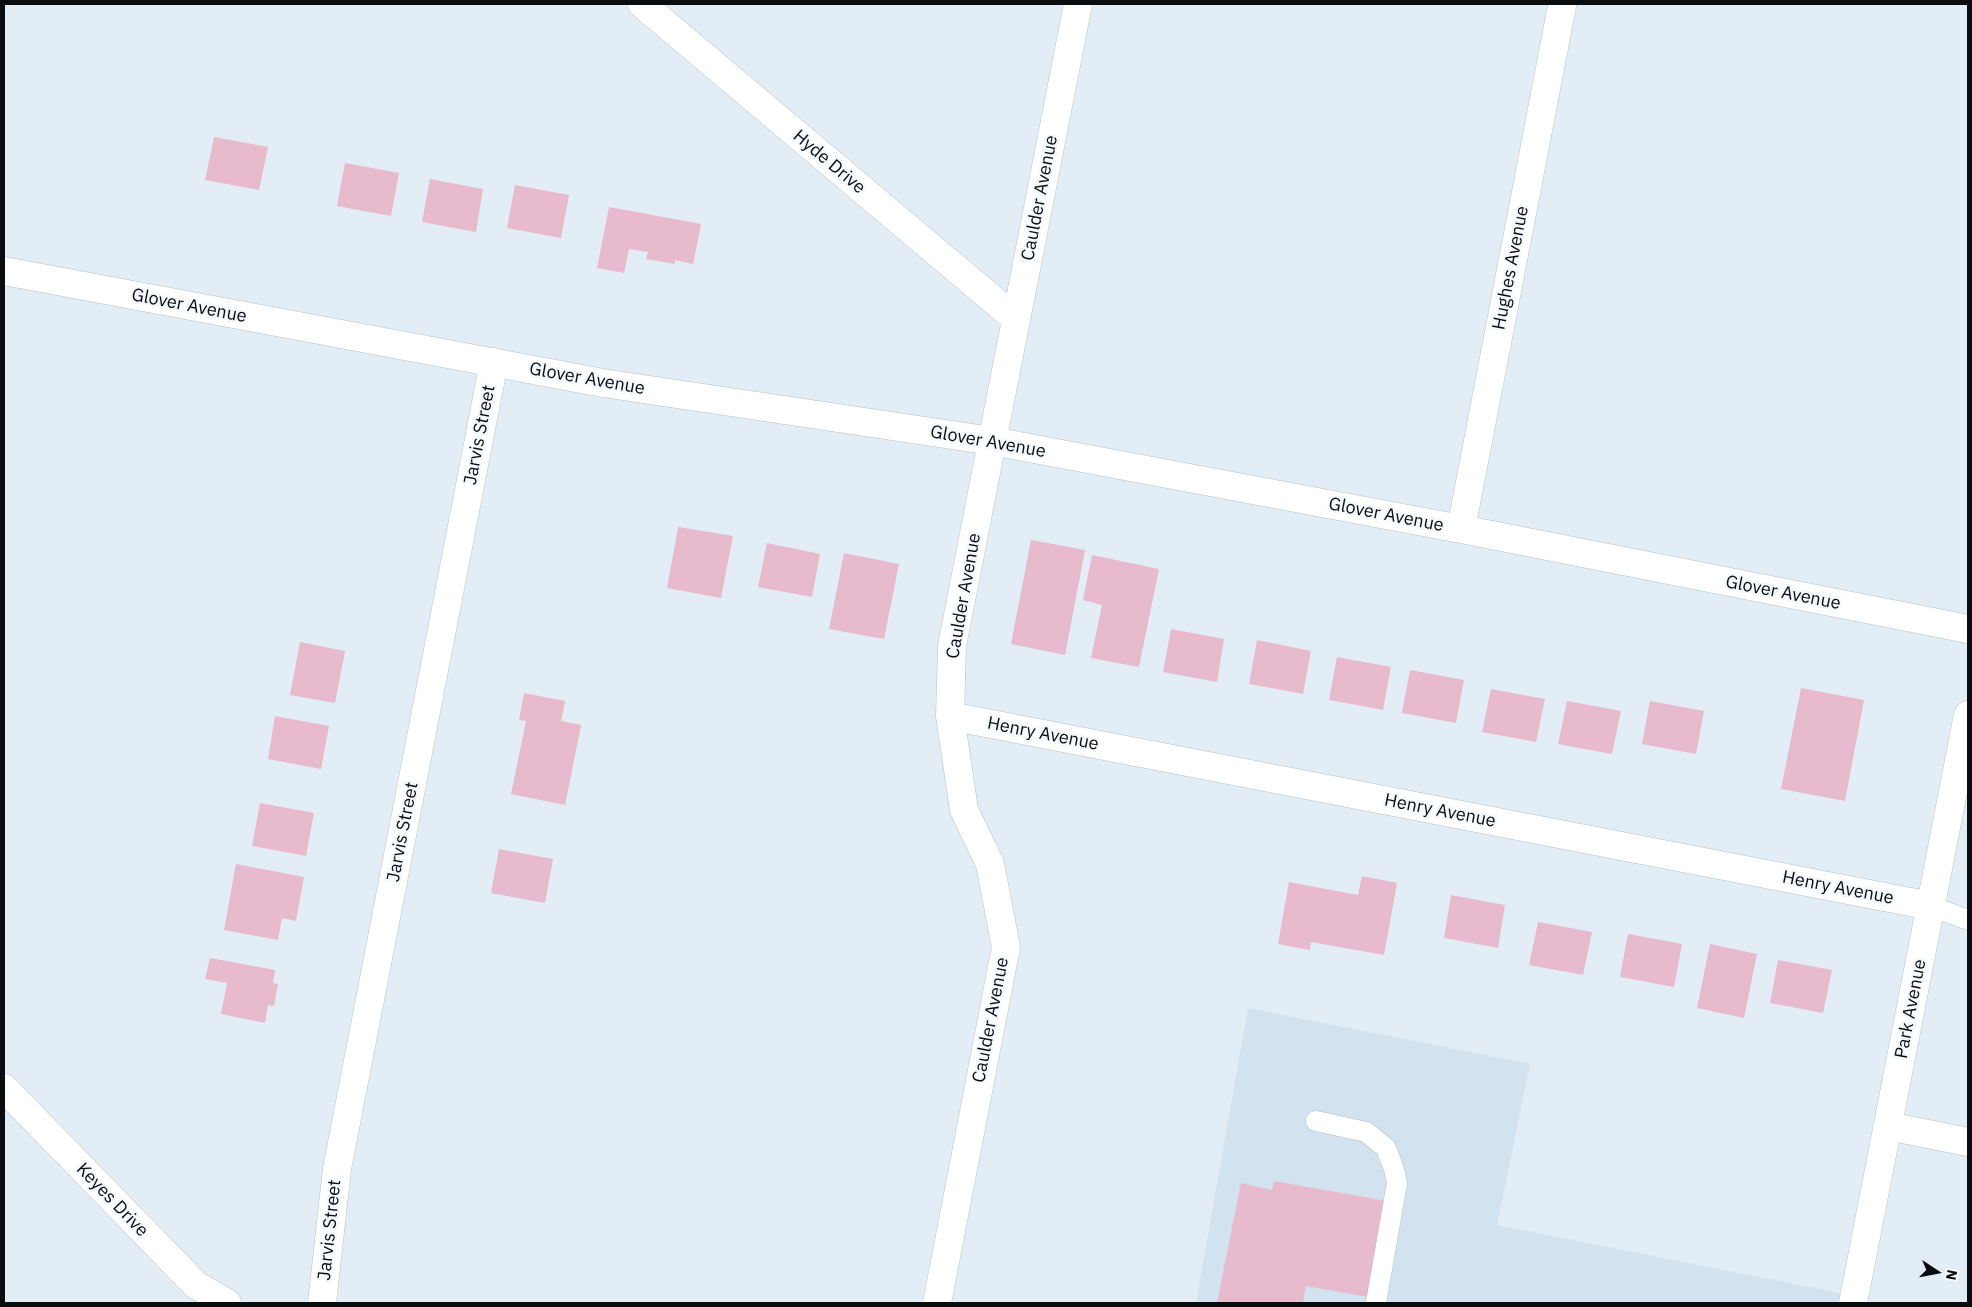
<!DOCTYPE html>
<html>
<head>
<meta charset="utf-8">
<style>
  body { margin:0 }
  #map { position:relative; width:1972px; height:1307px; overflow:hidden; background:#e3edf5; font-family:"IBM Plex Sans",sans-serif }
  canvas { display:block }
  .frame { position:absolute; inset:0; border:5px solid #0a0d10; pointer-events:none }
  .north { position:absolute; left:1912px; top:1247px; width:50px; height:50px; -webkit-text-stroke:4px #f4f9fe; paint-order:stroke; rotate:101deg; font-size:14px; font-weight:700; line-height:20px; text-align:center; color:#0a0d10 }
  .north::after { content:''; display:block; margin:auto; width:18px; height:22px; background:#0a0d10; clip-path:polygon(50% 0,100% 100%,50% 72%,0 100%) }
</style>
</head>
<body>
<div id="map">
<canvas width="1972" height="1307"></canvas>
<div class="frame"></div>
<div class="north">N</div>
</div>
<script>
const ctx = document.querySelector('canvas').getContext('2d');
ctx.lineJoin = 'round';
function fill(path, color) { ctx.fillStyle = color; ctx.fill(path, 'evenodd'); }
const shape = rows => new Path2D(rows.map(r => 'M' + r).join(''));
function strokePath(path, color, width, dash) { ctx.strokeStyle = color; ctx.lineWidth = width; ctx.lineCap = dash ? 'butt' : 'round'; ctx.setLineDash(dash || []); ctx.stroke(path); }
function drawText(font, color, halo, rows, align = 'center') {
  ctx.font = font + ' "IBM Plex Sans",sans-serif'; ctx.lineWidth = 5; ctx.setLineDash([]); ctx.textBaseline = 'middle'; ctx.strokeStyle = halo; ctx.fillStyle = color; for (const [text, x, y, turn = 0] of rows) {
    ctx.save(); ctx.translate(x, y); ctx.rotate((+turn || 0) * Math.PI / 180); ctx.textAlign = isNaN(turn) ? turn : align; if (halo) ctx.strokeText(text, 0, 0); ctx.fillText(text, 0, 0); ctx.restore();
  }
}
fill(shape([
  [1248,1008,1530,1064,1497,1225,1855,1296,1853,1303,1196,1303]
]), '#d2e2ef');
fill(shape([
  [214,137,268,147,259,190,205,180],
  [345,163,399,173,391,216,337,206],
  [430,179,483,189,476,232,422,222],
  [515,185,569,195,561,238,507,228],
  [609,207,701,224,693,264,675,260,675,264,646,259,648,252,629,249,624,273,597,268],
  [678,527,733,536,721,598,667,588],
  [1031,540,1085,550,1065,655,1011,644],
  [767,543,820,554,812,597,758,587],
  [844,553,899,564,884,639,829,629],
  [1092,555,1159,569,1139,667,1091,658,1102,605,1083,600],
  [1171,629,1224,639,1217,682,1163,672],
  [1257,640,1311,651,1303,694,1249,684],
  [300,642,345,651,335,703,290,695],
  [1337,657,1391,667,1383,710,1329,700],
  [1410,670,1464,680,1456,723,1402,713],
  [1801,688,1864,700,1845,801,1781,789],
  [1491,689,1545,699,1536,742,1482,732],
  [524,693,565,701,561,721,581,725,565,805,511,794,526,721,519,720],
  [1567,701,1621,711,1612,754,1558,744],
  [1650,701,1704,711,1696,754,1642,744],
  [275,716,329,726,321,769,268,759],
  [260,803,314,813,306,856,252,846],
  [499,849,553,859,545,903,491,893],
  [236,864,304,877,296,921,282,918,278,940,224,930],
  [1362,876,1397,883,1384,955,1311,942,1310,950,1278,944,1289,882,1358,895],
  [1451,895,1505,905,1498,948,1444,938],
  [1538,922,1592,932,1583,975,1529,965],
  [1628,934,1682,944,1674,987,1620,977],
  [1710,944,1757,954,1744,1018,1697,1008],
  [210,958,275,970,273,983,278,984,274,1006,268,1005,265,1023,221,1014,227,983,205,979],
  [1778,960,1832,970,1823,1013,1770,1003],
  [1274,1181,1387,1201,1368,1297,1306,1286,1303,1303,1217,1303,1241,1183,1272,1190]
]), '#e7bacd');
const lane = shape([
  [1931,906,1968,920],
  [1316,1121,1366,1132,1386,1148,1394,1169,1397,1183,1376,1303]
]);
const street = shape([
  [642,4,1016,319],
  [4,271,603,383,992,441,1461,529,1968,629],
  [1461,529,1562,6],
  [950,716,1931,906],
  [4,1088,196,1285,227,1303],
  [1888,1126,1968,1142],
  [322,1303,337,1169,494,362],
  [937,1303,1006,947,990,864,964,810,950,716,952,646,1078,4]
]);
const secondary = shape([
  [1853,1303,1968,715]
]);
strokePath(lane, '#b7c0c8', 21);
strokePath(street, '#b7c0c8', 29);
strokePath(secondary, '#b7c0c8', 29);
strokePath(lane, '#fff', 20);
strokePath(street, '#fff', 28);
strokePath(secondary, '#fff', 28);
drawText('18px', '#0a0d10', '#f4f9fe', [
  ["Hyde Drive",829,162,40],
  ["Caulder Avenue",1040,198,-79],
  ["Hughes Avenue",1511,268,-79],
  ["Glover Avenue",189,306,11],
  ["Glover Avenue",587,379,10],
  ["Jarvis Street",480,435,-79],
  ["Glover Avenue",988,442,10],
  ["Glover Avenue",1386,515,11],
  ["Glover Avenue",1783,593,11],
  ["Caulder Avenue",964,596,-80],
  ["Henry Avenue",1043,734,11],
  ["Henry Avenue",1440,811,11],
  ["Jarvis Street",403,832,-79],
  ["Henry Avenue",1838,888,11],
  ["Park Avenue",1911,1009,-79],
  ["Caulder Avenue",991,1020,-79],
  ["Keyes Drive",112,1200,46],
  ["Jarvis Street",330,1230,-84]
]);
</script>
</body>
</html>
